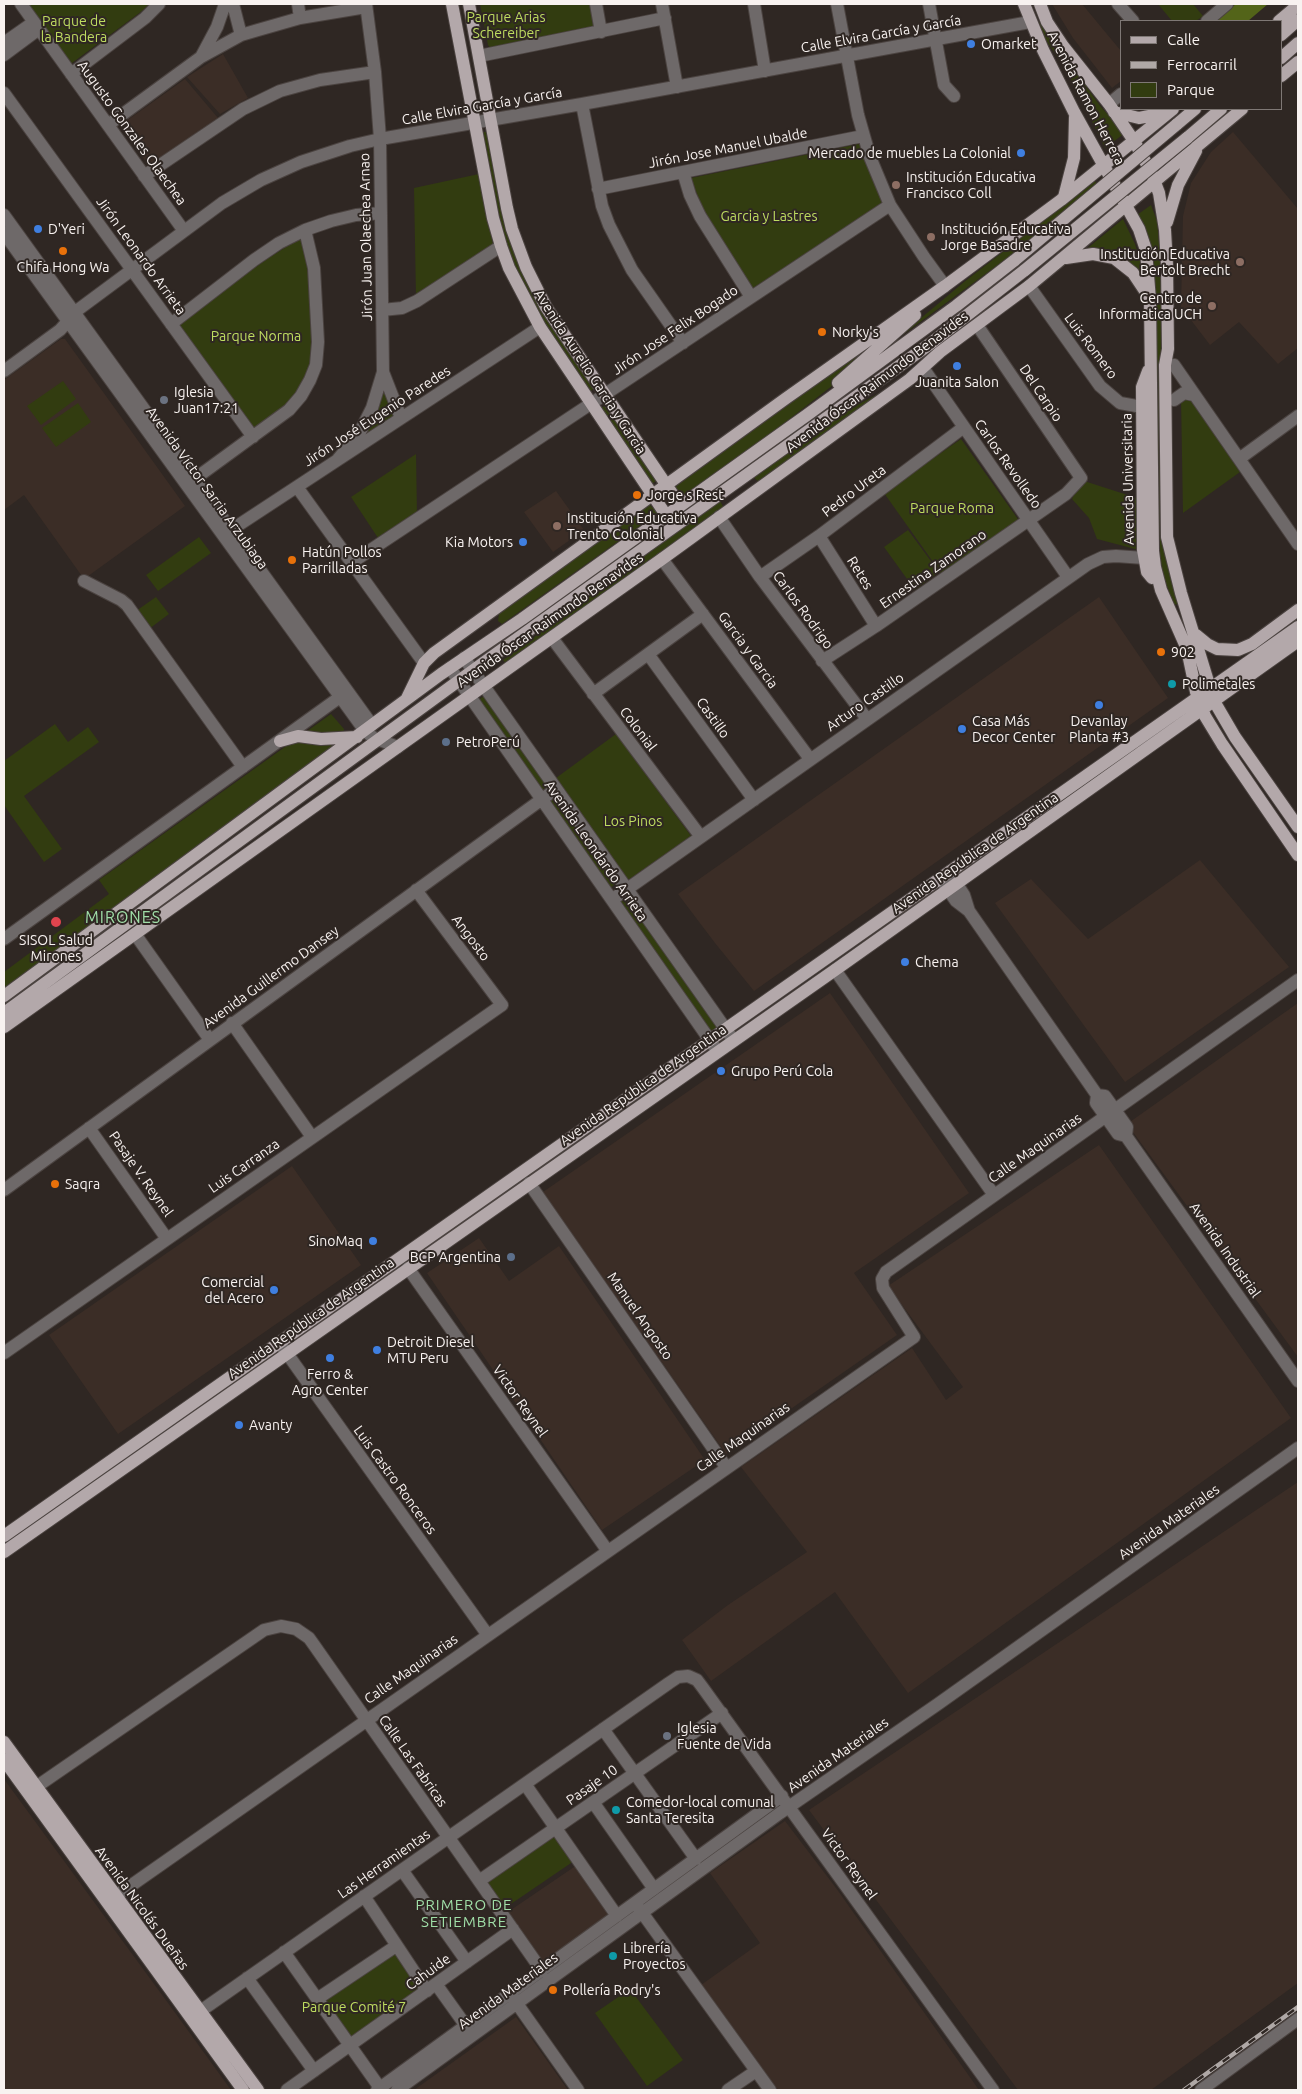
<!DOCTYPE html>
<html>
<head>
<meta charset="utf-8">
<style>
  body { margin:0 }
  #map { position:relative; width:1302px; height:2094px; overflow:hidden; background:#2f2723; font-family:Ubuntu,sans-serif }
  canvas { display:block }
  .frame { position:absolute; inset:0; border:5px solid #f8f2f0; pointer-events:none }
  .legend { position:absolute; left:1120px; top:20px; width:162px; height:90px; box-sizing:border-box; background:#2f2723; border:1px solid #7f7875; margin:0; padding:6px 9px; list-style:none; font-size:15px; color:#f8f2f0 }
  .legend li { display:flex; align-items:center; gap:10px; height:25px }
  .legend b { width:25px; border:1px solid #7f7875 }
</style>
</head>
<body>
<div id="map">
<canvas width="1302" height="2094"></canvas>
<div class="frame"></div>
<ul class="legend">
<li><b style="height:6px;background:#b3a8aa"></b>Calle</li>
<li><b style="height:6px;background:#afa8a6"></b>Ferrocarril</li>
<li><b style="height:14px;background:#323c10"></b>Parque</li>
</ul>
</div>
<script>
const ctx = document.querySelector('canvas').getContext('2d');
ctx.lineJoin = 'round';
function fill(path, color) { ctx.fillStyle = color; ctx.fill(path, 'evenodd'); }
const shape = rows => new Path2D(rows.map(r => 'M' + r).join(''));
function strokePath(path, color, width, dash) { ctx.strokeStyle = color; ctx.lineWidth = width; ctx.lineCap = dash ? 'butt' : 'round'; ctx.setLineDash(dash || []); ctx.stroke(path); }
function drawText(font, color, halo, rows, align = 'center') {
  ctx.font = font + ' Ubuntu,sans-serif'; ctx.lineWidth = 4; ctx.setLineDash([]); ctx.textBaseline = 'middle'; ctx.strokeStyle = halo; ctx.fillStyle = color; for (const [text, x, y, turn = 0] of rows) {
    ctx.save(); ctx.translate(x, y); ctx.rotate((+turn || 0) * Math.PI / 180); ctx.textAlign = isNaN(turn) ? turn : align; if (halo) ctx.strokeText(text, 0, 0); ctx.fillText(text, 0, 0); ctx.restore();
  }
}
fill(shape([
  [1052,4,1082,4,1121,51,1121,81,1112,88,1073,38],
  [223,54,248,98,220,114,187,77],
  [185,79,218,118,149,166,122,129,122,124],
  [1233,132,1298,209,1298,348,1278,364,1239,322,1210,345,1181,307,1183,216,1191,183,1211,152],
  [61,339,65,339,185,506,84,579,24,495,4,510,4,380],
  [556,491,584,530,553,552,524,512],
  [1099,597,1168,698,754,991,715,943,678,894],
  [1200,860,1289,967,1125,1082,995,903,1031,879,1088,939],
  [830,993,969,1193,854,1273,897,1335,726,1454,543,1192],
  [1298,1003,1298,1357,1127,1124],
  [1099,1145,1291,1418,908,1693,835,1592,711,1681,682,1640,728,1605,807,1552,741,1467,912,1348,946,1400,963,1387,888,1286],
  [292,1166,361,1265,118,1434,49,1335],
  [479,1238,509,1281,559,1246,705,1460,602,1530,427,1273],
  [1298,1482,1298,1983,1151,2090,1018,2090,809,1810],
  [4,1779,176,2014,231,2090,4,2090],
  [785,1821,836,1888,979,2090,778,2090,701,1985,760,1943,710,1873],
  [577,1865,613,1916,539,1969,502,1916],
  [516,2017,568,2090,414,2090]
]), '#3b2d26');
fill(shape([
  [25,4,149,4,142,11,72,63,63,57],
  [480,4,600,4,605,27,491,49,488,45],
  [1158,4,1193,4,1203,16,1196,21,1172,21],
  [1039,22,1101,107,1125,133,1105,148,1070,77,1035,23],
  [489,131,513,246,594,389,589,392,543,324,518,274,507,247,490,182,481,133],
  [859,144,884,206,753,288,705,215,691,178],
  [479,174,493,244,416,297,414,188],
  [1095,181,1097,184,1018,250,889,345,964,282],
  [1151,205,1157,221,1161,268,1169,562,1181,603,1174,605,1162,573,1160,553,1154,259,1147,233,1137,215],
  [1123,219,1135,244,1141,263,1141,280,1136,273,1084,251],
  [302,237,310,284,313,336,311,366,301,387,286,408,255,432,176,324,267,259],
  [893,329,846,375,756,445,684,496,681,496,675,487],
  [63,381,76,399,41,425,27,406],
  [892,386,760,483,752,476,823,424],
  [384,387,396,417,351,446],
  [1181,398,1190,398,1240,472,1183,513],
  [78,403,91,422,56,447,42,428],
  [606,405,657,480,652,484,601,408],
  [961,439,1020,522,943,576,884,493],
  [416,454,417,516,380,541,351,497],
  [1081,480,1140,499,1139,550,1097,539,1089,518,1072,499],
  [720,501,724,508,507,665,503,660],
  [649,504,658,513,502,624,498,621,499,614],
  [908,530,939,572,915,590,884,547],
  [199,537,211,553,158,591,146,575],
  [156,597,169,614,149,629,136,611],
  [484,696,547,786,542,790,478,700],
  [331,714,344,729,342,741,4,988,4,972,109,894,99,880],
  [55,724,68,742,88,727,99,742,24,796,62,849,44,862,4,805,4,761],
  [616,734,691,836,628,880,556,778],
  [556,798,616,882,611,888,608,888,550,801],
  [625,896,719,1027,713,1035,619,900],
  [555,1832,574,1861,505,1908,485,1879],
  [394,1950,421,1989,346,2043,317,2002],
  [630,1989,683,2060,647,2086,595,2013]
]), '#323c10');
fill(shape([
  [1236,4,1268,4,1248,21,1215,21]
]), '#536419');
const minor = shape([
  [21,4,184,231],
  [233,4,241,35],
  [298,4,300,18],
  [596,4,601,32],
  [662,4,677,87],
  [754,4,765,71],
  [837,4,858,115,870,157,890,205,924,257,945,286],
  [929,4,944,85,954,96],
  [1118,4,1133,21],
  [1207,21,1227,4],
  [4,43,34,22],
  [4,55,39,29],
  [479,56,665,18],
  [201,57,241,35,258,30,300,18,366,7],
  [71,74,145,18,159,4],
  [4,93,253,437],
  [582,104,602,206,609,225,632,270,683,343],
  [1109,104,1121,94],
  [108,125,201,57,217,27,225,4],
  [683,172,690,195,700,216,751,297],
  [144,176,243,109,280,91,320,80,375,72],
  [598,189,863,136],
  [4,215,372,725],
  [4,233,365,731,374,738,398,747],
  [1029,286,1100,386,1120,403,1142,407],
  [382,310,402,308,417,301,501,246],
  [171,324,254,260,279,243,305,230,331,221,356,215,381,213],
  [1174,365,1298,544],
  [923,368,1068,577],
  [4,371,60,330,79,309,222,203,261,180,301,162,350,146,380,139,582,104,1030,22],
  [383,372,401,418],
  [1174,400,1184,393,1194,395],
  [338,459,359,434,372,408,383,372,380,139,375,72,366,4],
  [1239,459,1298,416],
  [189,483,289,410,301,396,310,380,316,365,318,342,314,268,305,230],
  [297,487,424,663],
  [719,517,760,577,867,719],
  [231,530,540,327],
  [819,536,876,626],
  [662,559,810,759],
  [351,563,890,205],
  [760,577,819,536,964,427],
  [84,581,121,600,127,605,243,767],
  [552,638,701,837],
  [648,654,754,800],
  [464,658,732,1038],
  [822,661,876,626,1066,494,1081,478,977,325],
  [450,668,716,1049],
  [593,694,703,614],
  [949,872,964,895,969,911,1097,1095,1096,1103,1118,1134,1126,1136,1298,1381],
  [940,878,956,901,969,911],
  [613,899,1088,564,1103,557,1116,556,1144,558],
  [135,934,210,1040],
  [4,939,340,697],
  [835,970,994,1195],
  [232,1023,312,1137],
  [1097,1095,1105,1096,1115,1110,1127,1127,1126,1136],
  [89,1128,167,1239],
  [529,1183,726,1467],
  [4,1190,556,789],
  [408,1268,607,1550],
  [281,1345,487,1634],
  [4,1353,502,1005,416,890],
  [603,1729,696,1859],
  [525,1784,617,1916],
  [36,1787,264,1630,281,1626,296,1629,309,1638,314,1645,542,1971],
  [593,1802,654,1889],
  [402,1870,467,1962],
  [479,1881,722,1713],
  [116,1896,914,1337,883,1288,882,1279,886,1272,1298,980],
  [364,1896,427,1991],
  [638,1907,770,2090],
  [284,1952,380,2088],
  [247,1978,314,2071],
  [436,1984,466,2026],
  [513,1998,578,2090],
  [317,1999,396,1946],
  [192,2017,669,1683,678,1677,688,1676,697,1680,703,1688,993,2090],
  [287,2090,513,1929],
  [377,2090,782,1796],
  [397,2090,780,1813,938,1704,1298,1448],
  [728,2090,756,2071],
  [1201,2090,1298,2019]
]);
const major = shape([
  [452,4,493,218,501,246,509,268,540,327,666,515],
  [469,4,507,208,512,229,526,267,546,307,566,337,680,505],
  [1024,4,1043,50,1074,112,1139,229,1146,250,1150,300,1153,551,1155,567,1161,590,1187,649,1196,692,1205,716,1222,744,1298,855],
  [1040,4,1047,22,1063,46,1109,104,1134,141,1151,172,1159,193,1165,230,1167,265,1168,349,1165,365,1167,537,1181,593,1214,701,1235,737,1298,827],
  [1279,21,1298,5],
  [1281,35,1298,20],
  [1281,58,1298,43],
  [1281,76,1298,62],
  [1114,112,1139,118,1165,113],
  [1176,125,1195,109],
  [1187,138,1221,109],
  [1064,197,1074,158,1075,117],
  [1167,222,1178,185,1196,151],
  [1066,258,1093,254,1114,258,1133,273,1149,297],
  [1148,371,1142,387,1143,550,1147,572,1152,578],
  [838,383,915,315],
  [1196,635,1207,644,1217,649,1238,650,1252,644,1298,610],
  [407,698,424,663,434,653,785,399,945,286,1061,200,1173,109],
  [280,741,298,736,321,739,357,737],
  [4,996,441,674,522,619,807,415,956,306,1015,260],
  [4,1013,483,663,930,344,1025,270],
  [4,1027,662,559,910,379,940,352,1029,286,1242,109],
  [4,1536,1298,627],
  [4,1552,835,970,1298,641],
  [4,1742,258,2090],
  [4,1760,243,2090]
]);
strokePath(minor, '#4b4340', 14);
strokePath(major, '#4b4340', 14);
strokePath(minor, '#6e6969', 12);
strokePath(major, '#b3a8aa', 12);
const rail = shape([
  [1184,2090,1298,2007]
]);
strokePath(rail, '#afa8a6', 4.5);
strokePath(rail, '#2f2723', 2.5, [8]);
const majorBridge = shape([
  [1015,260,1176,125],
  [1025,270,1187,138]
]);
strokePath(majorBridge, '#4b4340', 14, []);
strokePath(majorBridge, '#b3a8aa', 12);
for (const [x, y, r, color] of [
  [971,44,5,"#3f7fe0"],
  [1021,153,5,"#3f7fe0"],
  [896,185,5,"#8d6e63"],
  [38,229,5,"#3f7fe0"],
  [931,237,5,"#8d6e63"],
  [63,251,5,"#e8710a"],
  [1240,262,5,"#8d6e63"],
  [1212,306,5,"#8d6e63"],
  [822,332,5,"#e8710a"],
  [957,366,5,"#3f7fe0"],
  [164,400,5,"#6b7280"],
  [637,495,5,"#e8710a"],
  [557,526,5,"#8d6e63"],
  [523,542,5,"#3f7fe0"],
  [292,560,5,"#e8710a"],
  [1161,652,5,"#e8710a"],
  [1172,684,5,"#0f9aa8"],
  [1099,705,5,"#3f7fe0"],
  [962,729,5,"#3f7fe0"],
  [446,742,5,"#5c6f8a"],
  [56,922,6,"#e0444e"],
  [905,962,5,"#3f7fe0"],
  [721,1071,5,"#3f7fe0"],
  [55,1184,5,"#e8710a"],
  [373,1241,5,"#3f7fe0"],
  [511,1257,5,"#5c6f8a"],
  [274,1290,5,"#3f7fe0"],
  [377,1350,5,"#3f7fe0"],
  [330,1358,5,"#3f7fe0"],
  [239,1425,5,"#3f7fe0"],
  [667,1736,5,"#6b7280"],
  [616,1810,5,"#0f9aa8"],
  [613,1956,5,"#0f9aa8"],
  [553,1990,5,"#e8710a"]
]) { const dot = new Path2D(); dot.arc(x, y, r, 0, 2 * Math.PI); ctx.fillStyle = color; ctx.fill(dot); strokePath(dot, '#2f2723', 2); }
drawText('14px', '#bedc60', '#2f2723', [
  ["Parque Arias",506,17],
  ["Schereiber",506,33],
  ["Parque de",74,21],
  ["la Bandera",74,37],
  ["Garcia y Lastres",769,216],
  ["Parque Norma",256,336],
  ["Parque Roma",952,508],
  ["Los Pinos",633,821],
  ["Parque Comité 7",354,2007]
]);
drawText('14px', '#f8f2f0', '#2f2723', [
  ["Calle Elvira García y García",881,34,-10],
  ["Avenida Ramon Herrera",1086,98,62],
  ["Calle Elvira García y García",482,106,-10],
  ["Augusto Gonzales Olaechea",132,133,54],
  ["Jirón Jose Manuel Ubalde",728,148,-11],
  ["Jirón Juan Olaechea Arnao",366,237,-91],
  ["Jirón Leonardo Arrieta",141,256,54],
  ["Jirón Jose Felix Bogado",675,330,-34],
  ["Luis Romero",1091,346,53],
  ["Avenida Aurelio Garcia y Garcia",590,372,57],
  ["Avenida Óscar Raimundo Benavides",877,382,-37],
  ["Del Carpio",1041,393,56],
  ["Jirón José Eugenio Paredes",377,416,-33],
  ["Carlos Revolledo",1008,464,55],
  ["Avenida Universitaria",1128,479,-91],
  ["Avenida Víctor Sarria Arzubiaga",207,488,54],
  ["Pedro Ureta",854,491,-37],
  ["Ernestina Zamorano",933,569,-35],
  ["Retes",860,573,58],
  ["Carlos Rodrigo",803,610,54],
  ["Avenida Óscar Raimundo Benavides",550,620,-35],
  ["Garcia y Garcia",748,650,54],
  ["Arturo Castillo",865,702,-35],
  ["Castillo",713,718,54],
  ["Colonial",638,729,53],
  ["Avenida Leondardo Arrieta",596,851,55],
  ["Avenida República de Argentina",975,853,-35],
  ["Angosto",471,938,53],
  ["Avenida Guillermo Dansey",271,977,-36],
  ["Avenida República de Argentina",643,1085,-35],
  ["Calle Maquinarias",1035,1148,-35],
  ["Luis Carranza",244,1166,-35],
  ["Pasaje V. Reynel",141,1174,55],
  ["Avenida Industrial",1225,1250,55],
  ["Manuel Angosto",640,1316,55],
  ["Avenida República de Argentina",311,1318,-35],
  ["Victor Reynel",520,1401,55],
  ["Calle Maquinarias",743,1437,-35],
  ["Luis Castro Ronceros",395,1480,54],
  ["Avenida Materiales",1169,1522,-35],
  ["Calle Maquinarias",411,1669,-35],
  ["Avenida Materiales",838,1755,-35],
  ["Calle Las Fabricas",413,1761,55],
  ["Pasaje 10",592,1785,-35],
  ["Las Herramientas",384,1864,-35],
  ["Victor Reynel",849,1864,54],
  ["Avenida Nicolás Dueñas",142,1908,54],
  ["Cahuide",428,1972,-36],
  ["Avenida Materiales",508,1991,-36]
]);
drawText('14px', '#f8f2f0', '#2f2723', [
  ["Omarket",981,44],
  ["Mercado de muebles La Colonial",1011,153,"right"],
  ["Institución Educativa",906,177],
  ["Francisco Coll",906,193],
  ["D'Yeri",48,229],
  ["Institución Educativa",941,229],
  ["Jorge Basadre",941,245],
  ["Institución Educativa",1230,254,"right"],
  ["Bertolt Brecht",1230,270,"right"],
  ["Chifa Hong Wa",63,267,"center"],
  ["Centro de",1202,298,"right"],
  ["Informatica UCH",1202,314,"right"],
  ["Norky's",832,332],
  ["Juanita Salon",957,382,"center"],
  ["Iglesia",174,392],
  ["Juan17:21",174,408],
  ["Jorge s Rest",647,495],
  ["Institución Educativa",567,518],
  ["Trento Colonial",567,534],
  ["Kia Motors",513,542,"right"],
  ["Hatún Pollos",302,552],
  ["Parrilladas",302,568],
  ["902",1171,652],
  ["Polimetales",1182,684],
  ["Casa Más",972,721],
  ["Decor Center",972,737],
  ["Devanlay",1099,721,"center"],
  ["Planta #3",1099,737,"center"],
  ["PetroPerú",456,742],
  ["SISOL Salud",56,940,"center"],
  ["Mirones",56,956,"center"],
  ["Chema",915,962],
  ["Grupo Perú Cola",731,1071],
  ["Saqra",65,1184],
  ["SinoMaq",363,1241,"right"],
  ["BCP Argentina",501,1257,"right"],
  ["Comercial",264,1282,"right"],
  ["del Acero",264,1298,"right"],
  ["Detroit Diesel",387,1342],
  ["MTU Peru",387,1358],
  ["Ferro &",330,1374,"center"],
  ["Agro Center",330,1390,"center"],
  ["Avanty",249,1425],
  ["Iglesia",677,1728],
  ["Fuente de Vida",677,1744],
  ["Comedor-local comunal",626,1802],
  ["Santa Teresita",626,1818],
  ["Librería",623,1948],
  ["Proyectos",623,1964],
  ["Pollería Rodry's",563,1990]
], 'left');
ctx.letterSpacing = '1px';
drawText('15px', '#a0dfa8', '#2f2723', [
  ["PRIMERO DE",464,1905],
  ["SETIEMBRE",464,1922]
]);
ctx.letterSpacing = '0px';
ctx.letterSpacing = '1px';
drawText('16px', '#a0dfa8', '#2f2723', [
  ["MIRONES",123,918]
]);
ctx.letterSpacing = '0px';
</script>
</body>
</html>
